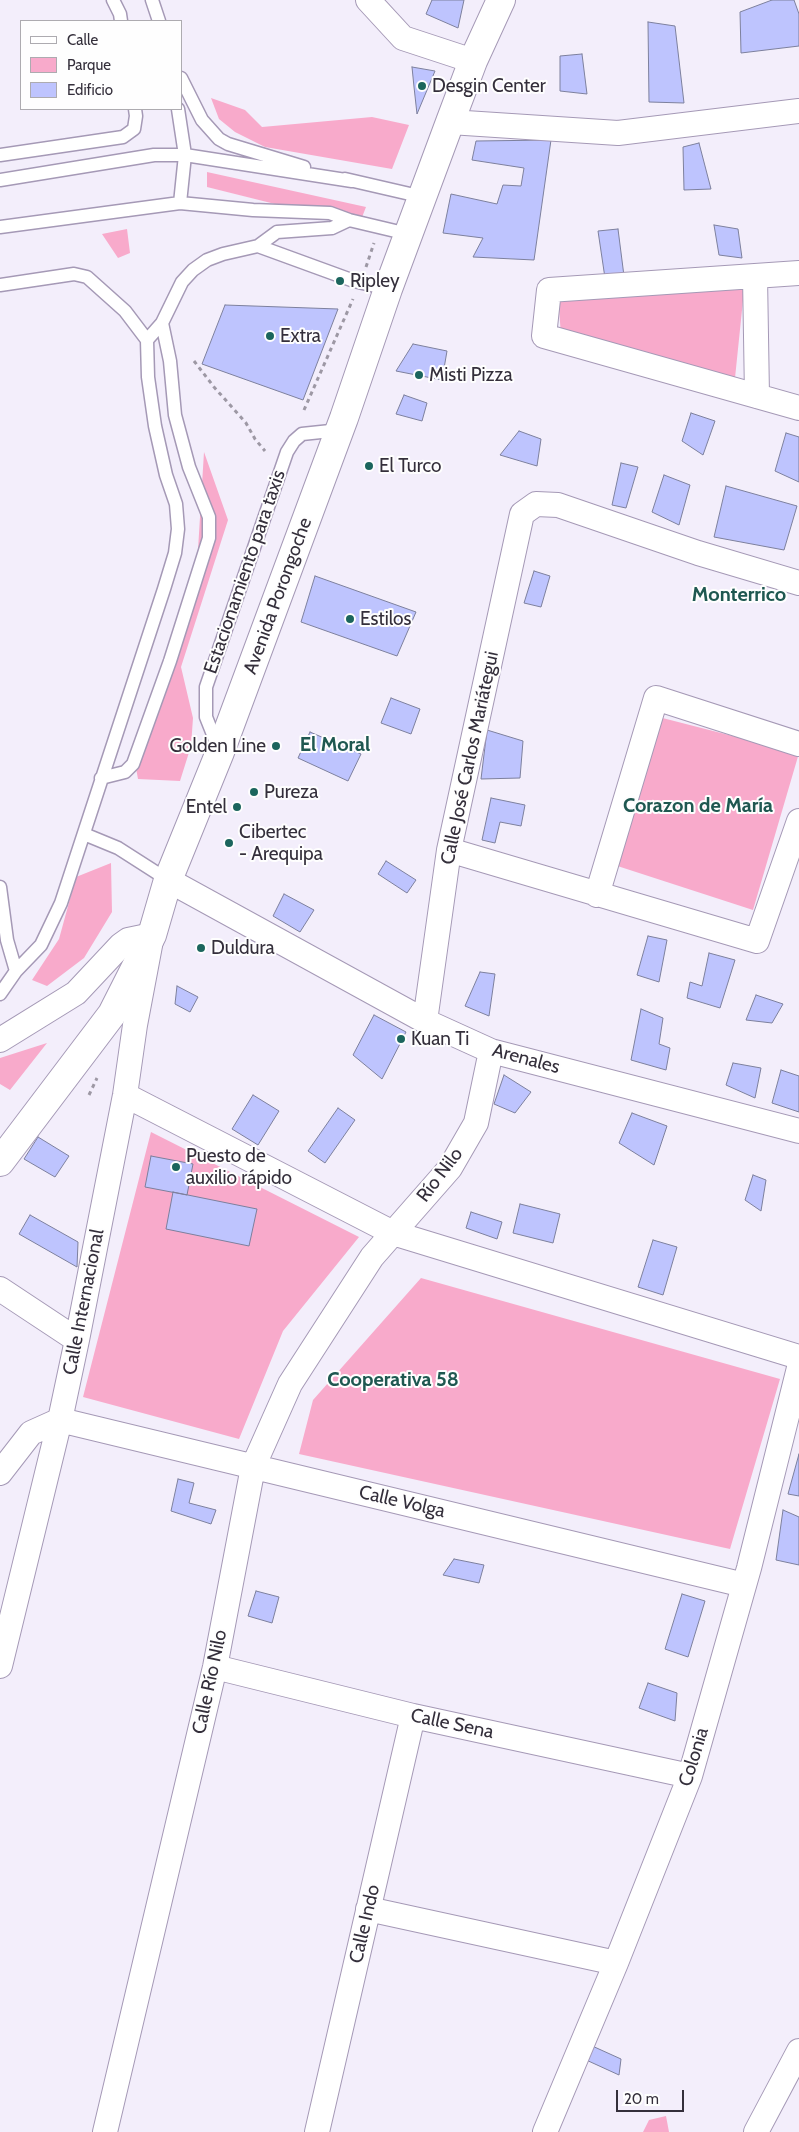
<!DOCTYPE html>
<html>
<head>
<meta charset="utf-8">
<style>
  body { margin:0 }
  #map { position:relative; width:799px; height:2132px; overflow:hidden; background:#f3eefb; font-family:Cabin,sans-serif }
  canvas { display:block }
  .legend { position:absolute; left:20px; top:20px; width:162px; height:90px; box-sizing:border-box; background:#fefefe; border:1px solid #adabb0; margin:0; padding:6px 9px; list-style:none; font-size:15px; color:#342f3b }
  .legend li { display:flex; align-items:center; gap:10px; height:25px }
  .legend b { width:25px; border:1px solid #adabb0 }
  .scale { position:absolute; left:616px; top:2090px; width:68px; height:22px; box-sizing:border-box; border:2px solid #342f3b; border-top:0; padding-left:6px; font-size:15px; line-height:18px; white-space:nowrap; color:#342f3b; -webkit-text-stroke:4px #fefefe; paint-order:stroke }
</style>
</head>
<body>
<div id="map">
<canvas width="799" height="2132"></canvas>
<ul class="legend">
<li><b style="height:6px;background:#fff"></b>Calle</li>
<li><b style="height:14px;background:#f8aacb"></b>Parque</li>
<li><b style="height:14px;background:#bec4fe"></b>Edificio</li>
</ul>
<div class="scale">20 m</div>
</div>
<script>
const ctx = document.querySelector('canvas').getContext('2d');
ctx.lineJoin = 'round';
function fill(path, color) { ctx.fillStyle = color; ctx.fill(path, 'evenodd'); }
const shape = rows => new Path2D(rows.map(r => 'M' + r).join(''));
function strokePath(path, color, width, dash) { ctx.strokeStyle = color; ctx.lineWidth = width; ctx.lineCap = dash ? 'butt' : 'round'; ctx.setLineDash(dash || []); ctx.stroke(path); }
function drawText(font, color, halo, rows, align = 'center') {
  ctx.font = font + ' Cabin,sans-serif'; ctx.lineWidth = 4; ctx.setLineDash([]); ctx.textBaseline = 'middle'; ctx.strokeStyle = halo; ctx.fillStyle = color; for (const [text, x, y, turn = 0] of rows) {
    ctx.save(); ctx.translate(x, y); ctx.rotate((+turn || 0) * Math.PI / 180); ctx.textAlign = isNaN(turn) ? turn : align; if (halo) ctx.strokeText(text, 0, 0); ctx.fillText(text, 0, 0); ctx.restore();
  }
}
fill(shape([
  [211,98,245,110,262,127,372,117,409,125,392,169,265,147,235,132,219,119],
  [207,172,366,207,359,225,207,187],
  [127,229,130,253,118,258,102,234],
  [745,281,735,378,561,336,558,293],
  [204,452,228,520,181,667,193,718,191,746,180,781,138,779,132,746,178,628,197,566],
  [643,713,799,753,753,910,599,860],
  [111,863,112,912,84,958,47,986,32,980,59,939,76,877],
  [47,1043,10,1090,0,1084,0,1058],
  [151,1132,359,1237,283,1331,239,1439,83,1397],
  [421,1278,780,1379,730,1549,299,1454,313,1400],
  [666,2116,669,2132,643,2132,649,2120]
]), '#f8aacb');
const building = shape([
  [432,0,464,0,458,28,426,14,432,0],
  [772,0,794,0,799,14,799,46,741,53,740,12,772,0],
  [648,22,675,26,684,103,649,102,648,22],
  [582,54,587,94,560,91,560,56,582,54],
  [412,67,435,71,417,114,414,87,412,67],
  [551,140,534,260,473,257,483,238,443,233,451,194,497,204,503,185,521,186,524,168,472,160,476,141,551,140],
  [699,143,711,189,684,190,683,147,699,143],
  [714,225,738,229,742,258,719,255,714,225],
  [618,229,624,276,605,278,598,231,618,229],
  [225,305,338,309,303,400,202,364,225,305],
  [413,344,447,351,442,380,396,371,413,344],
  [404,395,427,403,422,421,396,414,404,395],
  [691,413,715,421,703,455,682,441,691,413],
  [519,431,541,439,537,466,500,455,519,431],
  [786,433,799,437,799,482,775,471,786,433],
  [621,463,638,467,626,508,612,505,621,463],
  [664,475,690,485,679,525,652,512,664,475],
  [726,486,797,506,784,550,714,537,726,486],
  [534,571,550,576,541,607,524,603,534,571],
  [315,576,416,612,397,656,301,622,315,576],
  [391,698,420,709,411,734,381,723,391,698],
  [487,730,523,741,520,778,481,779,487,730],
  [310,732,361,754,348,781,298,758,310,732],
  [491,798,525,805,521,826,500,822,495,843,482,840,491,798],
  [386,861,416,880,407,893,378,874,386,861],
  [284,894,314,910,300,932,273,916,284,894],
  [648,936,667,940,659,982,637,975,648,936],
  [709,953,735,960,720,1008,687,998,690,982,702,986,709,953],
  [480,972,495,974,489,1016,465,1006,480,972],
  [177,986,198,997,190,1012,175,1004,177,986],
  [756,995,783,1004,772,1023,746,1020,756,995],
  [641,1009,663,1018,659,1044,670,1048,666,1070,631,1060,641,1009],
  [374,1015,406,1032,382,1079,353,1055,374,1015],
  [733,1063,761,1068,755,1098,726,1085,733,1063],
  [781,1070,799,1076,799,1112,772,1103,781,1070],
  [504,1075,531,1092,515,1113,494,1104,504,1075],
  [253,1095,279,1111,258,1145,232,1129,253,1095],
  [338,1108,355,1120,325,1163,308,1151,338,1108],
  [632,1113,667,1126,654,1165,619,1143,632,1113],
  [38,1137,69,1156,55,1177,24,1159,38,1137],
  [151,1156,193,1164,187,1195,145,1187,151,1156],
  [753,1175,766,1180,761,1211,745,1200,753,1175],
  [173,1192,257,1209,249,1246,166,1229,173,1192],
  [520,1204,560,1214,553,1243,513,1233,520,1204],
  [471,1212,502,1222,497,1239,466,1228,471,1212],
  [30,1215,78,1242,77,1267,19,1234,30,1215],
  [653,1240,677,1247,663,1295,638,1287,653,1240],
  [799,1454,799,1496,788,1494,799,1454],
  [178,1479,194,1483,189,1503,216,1510,211,1524,171,1511,178,1479],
  [783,1510,799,1517,799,1565,776,1560,783,1510],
  [454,1559,484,1565,479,1583,443,1575,454,1559],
  [256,1591,279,1597,272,1623,248,1616,256,1591],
  [682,1594,705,1601,688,1657,665,1649,682,1594],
  [648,1683,677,1693,675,1721,639,1708,648,1683],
  [590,2045,621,2059,619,2075,584,2059,590,2045]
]);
fill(building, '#bec4fe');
strokePath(building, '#7d809d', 1);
const lane = shape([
  [113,0,120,14,121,21],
  [152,0,159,21],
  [181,78,202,120,219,139,228,144,304,167],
  [178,109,185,155,180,203],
  [0,155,123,137,134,129,136,116,135,109],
  [345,179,423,197],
  [0,180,154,155,185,155,352,181],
  [0,227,180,203,253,210,330,213,349,220],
  [258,246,277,232,332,228,349,220,408,234],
  [0,285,74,274,87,277,125,311,147,340,148,377,155,426,166,475,176,504,178,529,175,553,164,589,61,903,41,945,16,971,0,994],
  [147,340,162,323,182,282,193,270,207,260,223,254,258,246,354,281,388,289],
  [218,747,206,717,206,687,287,452,294,441,302,434,340,430],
  [101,778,125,772,133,764,170,661,209,538,209,517,189,467,175,415,170,361,162,323],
  [84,834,118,848,168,880],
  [0,887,7,940,16,971]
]);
const street = shape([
  [368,0,403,38,473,61],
  [450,122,618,133,799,111],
  [799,273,549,290,544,336,799,408],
  [755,276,757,396],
  [449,850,757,941,799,821],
  [168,880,425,1021,491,1051,799,1131],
  [597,895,656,698,799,744],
  [425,1021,449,850,522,514,536,504,558,505,698,553,799,583],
  [0,1040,76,993,121,945,128,940,152,935,135,1025,125,1095,77,1340,60,1420,0,1666],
  [125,1095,393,1233,799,1357],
  [0,1289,77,1340],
  [0,1473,31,1433,60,1420,744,1585],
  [215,1667,413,1716,690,1776],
  [368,1909,616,1963],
  [105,2132,215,1667,253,1467,290,1384,372,1257,450,1168,476,1123,491,1051],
  [317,2132,413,1716],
  [545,2132,616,1963,690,1776,749,1568,799,1368],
  [756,2132,799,2051]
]);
const secondary = shape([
  [0,1162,112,1014,152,935,168,880,220,752,344,418,388,289,450,122,473,61,501,0]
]);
strokePath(lane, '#a599b6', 15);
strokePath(street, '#a599b6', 26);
strokePath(secondary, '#a599b6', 30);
strokePath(shape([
  [366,267,374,243],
  [194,361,214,387,246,423,255,439,265,451],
  [304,410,353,299],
  [89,1095,97,1078]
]), '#9d98a4', 3, [4, 4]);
strokePath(lane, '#fff', 12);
strokePath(street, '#fff', 24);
strokePath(secondary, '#fff', 28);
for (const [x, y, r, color] of [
  [422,86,5,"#1b655d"],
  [340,281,5,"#1b655d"],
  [270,336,5,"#1b655d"],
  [419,375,5,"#1b655d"],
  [369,466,5,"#1b655d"],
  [350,619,5,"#1b655d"],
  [276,746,5,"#1b655d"],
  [254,792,5,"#1b655d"],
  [237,807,5,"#1b655d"],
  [229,843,5,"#1b655d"],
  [201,948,5,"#1b655d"],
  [401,1039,5,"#1b655d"],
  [176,1167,5,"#1b655d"]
]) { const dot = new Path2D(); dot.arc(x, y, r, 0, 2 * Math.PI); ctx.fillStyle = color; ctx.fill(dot); strokePath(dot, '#fefefe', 2); }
drawText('19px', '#342f3b', '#fefefe', [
  ["Desgin Center",432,86],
  ["Ripley",350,281],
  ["Extra",280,336],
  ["Misti Pizza",429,375],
  ["El Turco",379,466],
  ["Estilos",360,619],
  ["Golden Line",266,746,"right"],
  ["Pureza",264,792],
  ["Entel",227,807,"right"],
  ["Cibertec",239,832],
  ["- Arequipa",239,854],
  ["Duldura",211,948],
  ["Kuan Ti",411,1039],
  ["Puesto de",186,1156],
  ["auxilio rápido",186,1178]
], 'left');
drawText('19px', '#342f3b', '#fefefe', [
  ["Estacionamiento para taxis",245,572,-71],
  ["Avenida Porongoche",278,596,-70],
  ["Calle José Carlos Mariátegui",470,758,-78],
  ["Arenales",526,1059,15],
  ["Río Nilo",440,1175,-53],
  ["Calle Internacional",84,1302,-79],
  ["Calle Volga",402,1502,13],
  ["Calle Río Nilo",210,1682,-78],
  ["Calle Sena",452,1724,12],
  ["Colonia",694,1757,-73],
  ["Calle Indo",365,1924,-77]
]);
drawText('bold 20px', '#1f5851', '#fefefe', [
  ["Monterrico",739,595],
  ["El Moral",335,745],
  ["Corazon de María",698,806],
  ["Cooperativa 58",393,1380]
]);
</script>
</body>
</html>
